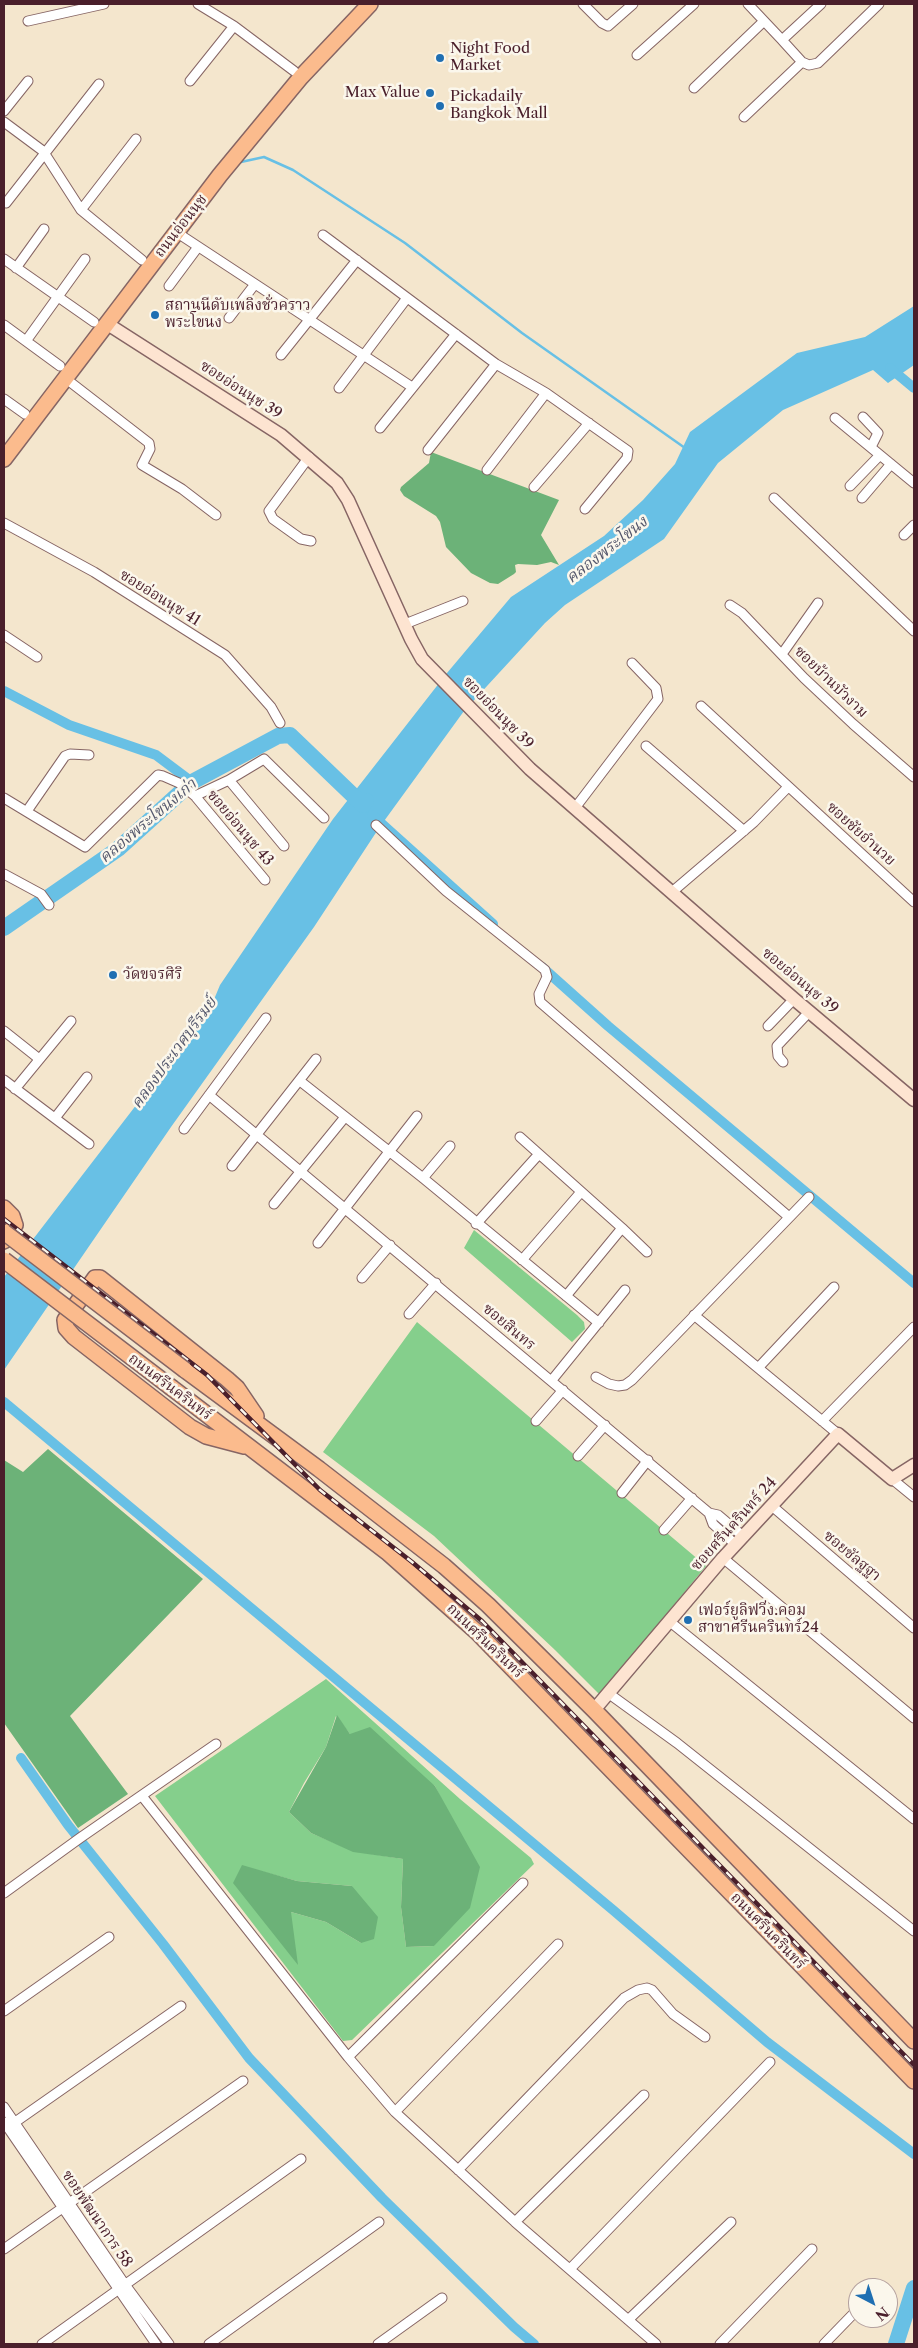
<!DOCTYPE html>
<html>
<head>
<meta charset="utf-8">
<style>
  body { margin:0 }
  #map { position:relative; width:918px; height:2348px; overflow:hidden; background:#f4e6cd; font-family:"Libre Caslon Text",serif }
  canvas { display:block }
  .frame { position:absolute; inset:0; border:5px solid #4a1f2b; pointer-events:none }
  .north { position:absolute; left:848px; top:2278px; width:50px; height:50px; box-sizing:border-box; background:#fbf7ec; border:1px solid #b4a19f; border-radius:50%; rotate:140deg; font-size:14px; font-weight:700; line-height:20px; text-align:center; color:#4a1f2b }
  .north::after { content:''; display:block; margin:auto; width:18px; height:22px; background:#1f6fb2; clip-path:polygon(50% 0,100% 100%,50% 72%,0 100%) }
</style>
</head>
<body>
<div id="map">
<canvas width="918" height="2348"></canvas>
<div class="frame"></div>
<div class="north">N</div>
</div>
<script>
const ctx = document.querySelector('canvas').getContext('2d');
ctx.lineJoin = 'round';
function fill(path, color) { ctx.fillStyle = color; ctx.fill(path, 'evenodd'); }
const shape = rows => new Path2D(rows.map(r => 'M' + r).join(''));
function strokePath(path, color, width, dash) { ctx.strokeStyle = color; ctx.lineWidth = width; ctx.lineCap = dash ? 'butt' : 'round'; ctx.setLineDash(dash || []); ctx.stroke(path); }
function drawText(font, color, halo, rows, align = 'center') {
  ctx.font = font + ' "Libre Caslon Text","Noto Serif Thai",serif'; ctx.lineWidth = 5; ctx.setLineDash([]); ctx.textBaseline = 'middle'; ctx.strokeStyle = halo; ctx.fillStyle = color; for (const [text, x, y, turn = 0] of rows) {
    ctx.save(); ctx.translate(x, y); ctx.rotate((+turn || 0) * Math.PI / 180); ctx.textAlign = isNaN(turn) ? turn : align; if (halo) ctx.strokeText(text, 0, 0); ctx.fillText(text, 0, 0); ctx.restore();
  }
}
fill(shape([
  [474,1230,577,1315,584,1322,585,1329,572,1342,464,1248],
  [417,1322,706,1566,600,1695,555,1650,434,1536,323,1452],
  [326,1679,460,1799,531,1858,534,1864,352,2040,343,2041,155,1796],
  [336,1716,350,1734,435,1786,451,1819,434,1946,406,1947,401,1907,403,1859,353,1851,311,1833,289,1812,304,1783,326,1747],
  [242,1866,297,1881,352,1886,361,1943,326,1922,291,1912]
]), '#85cf8c');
fill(shape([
  [431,452,559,500,541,535,559,565,551,562,537,565,518,564,515,565,516,572,514,574,498,584,490,583,471,573,446,547,440,522,436,516,404,496,400,490,401,487,429,463],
  [48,1449,203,1579,70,1716,128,1794,78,1828,4,1723,4,1460,23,1472],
  [337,1715,350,1734,370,1727,435,1786,480,1867,470,1908,434,1946,406,1947,401,1907,403,1859,353,1852,311,1833,289,1812,326,1747],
  [242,1865,297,1881,352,1886,378,1917,374,1939,361,1943,326,1922,291,1912,298,1965,233,1883]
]), '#6cb278');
fill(shape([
  [914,306,914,365,888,383,873,370,783,410,718,463,664,539,565,605,545,623,464,711,379,828,314,927,171,1127,4,1370,4,1277,210,1009,220,985,333,819,447,673,511,597,604,536,643,500,675,464,690,432,797,353,865,337]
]), '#68c0e5');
strokePath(shape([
  [241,162,264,157,293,170,405,243,522,333,685,448]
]), '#68c0e5', 2.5);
strokePath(shape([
  [890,368,914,388],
  [4,691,69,725,156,755,192,782],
  [372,815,493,924],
  [542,967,608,1026,914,1283],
  [4,1402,613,1910,767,2042,914,2154],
  [21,1758,68,1825,163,1944,249,2058,382,2198,514,2327,534,2344]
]), '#68c0e5', 10);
strokePath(shape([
  [4,928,118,849,192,782,278,736,290,735,363,805,366,801],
  [896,2344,914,2288]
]), '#68c0e5', 16);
const street = shape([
  [198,4,234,26,294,71],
  [583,4,602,23,608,26,633,4],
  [748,4,782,40],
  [28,21,104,4],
  [637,55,694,4],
  [802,62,809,65,818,63,879,4],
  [190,81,234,26],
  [694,88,764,21],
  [4,111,28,81],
  [744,117,802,62,782,40,821,4],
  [4,122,43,151,81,210,142,260],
  [6,203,99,84],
  [81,210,136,139],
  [176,232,412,387],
  [323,235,496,364,546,393,628,451,627,458,585,509],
  [4,259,94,322],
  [16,268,44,229],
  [169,286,198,247],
  [229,318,255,284],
  [4,325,60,366],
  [26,341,85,259],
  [281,355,357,260],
  [65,378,149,443,150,449,142,465,182,489,216,515],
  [339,388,407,298],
  [4,399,25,414],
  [863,417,878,433,871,447],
  [835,418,914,483],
  [380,428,456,334],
  [428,450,496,364],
  [309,457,269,511,273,519,301,539,311,541],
  [487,470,546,393],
  [850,486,880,455],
  [534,487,589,423],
  [774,498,914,631],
  [862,498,891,464],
  [4,523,94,572,225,655,271,707,280,723],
  [904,535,914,525],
  [730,605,742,613,804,678,853,724,914,777],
  [405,624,463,601],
  [4,635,37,657],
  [782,654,818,603],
  [701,706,914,902],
  [646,746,744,831],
  [229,780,284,846],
  [195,796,229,780,264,759,324,818],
  [4,798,85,847,154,779,158,775,163,776,179,783,195,796,265,880],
  [575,808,658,699,656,688,632,663],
  [27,811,65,756,70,754,89,755],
  [376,825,446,891,545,970,547,977,539,994,540,1002,789,1217],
  [4,874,41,894,49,905],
  [672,892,754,822,788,787],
  [768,1026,794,999],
  [4,1031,38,1058],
  [783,1062,778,1056,777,1046,810,1011],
  [4,1080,89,1144],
  [300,1081,423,1178,599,1323],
  [15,1089,71,1021],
  [209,1095,709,1513,718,1515,744,1537],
  [55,1118,87,1077],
  [184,1129,266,1018],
  [520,1137,622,1228],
  [232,1166,316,1059],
  [423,1178,450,1146],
  [274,1204,345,1117],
  [476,1224,539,1154],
  [318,1243,417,1116],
  [522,1260,581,1192],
  [362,1278,390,1245],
  [566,1296,622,1228,647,1252],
  [409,1314,436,1283],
  [694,1315,838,1434],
  [758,1368,834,1287],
  [596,1377,609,1384,618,1386,625,1385,632,1380,809,1197],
  [552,1380,625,1290],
  [536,1421,563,1390],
  [822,1421,914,1327],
  [578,1456,605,1425],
  [892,1479,914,1497],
  [622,1493,648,1460],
  [772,1506,914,1628],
  [709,1513,713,1524,736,1545],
  [664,1530,692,1498],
  [723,1558,914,1718],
  [669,1621,914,1819],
  [608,1693,677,1743,914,1931],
  [142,1796,348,2057,395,2112,515,2222,656,2344],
  [4,1893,80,1838,216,1744],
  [4,2011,109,1937],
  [348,2057,523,1883],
  [4,2107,126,2286,169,2344],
  [395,2112,558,1944],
  [4,2122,156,2344],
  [11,2125,181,2006],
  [458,2170,624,1998,638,1990,647,1988,652,1990,673,2014,705,2037],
  [515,2222,644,2095],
  [4,2249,243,2081],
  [570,2269,770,2062],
  [628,2320,731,2222],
  [42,2344,301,2159],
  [209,2344,379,2222],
  [378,2344,442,2298],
  [720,2344,812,2249],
  [824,2344,858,2309]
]);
const secondary = shape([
  [106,323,281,435,337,483,348,500,411,639,422,659,530,769,794,999,914,1100],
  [594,1710,723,1558,838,1434,892,1479,914,1465]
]);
const primary = shape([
  [4,459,220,175,301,77,370,4],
  [4,1208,12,1216,15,1225,4,1241],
  [185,1370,319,1469,444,1566,488,1605,594,1710,914,2041],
  [172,1388,387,1552,477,1632,914,2081],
  [244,1446,206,1436,190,1427,74,1337,66,1328,65,1320,95,1278,100,1278,227,1379,237,1388,256,1416]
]);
strokePath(street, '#866564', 11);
strokePath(secondary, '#866564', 15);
strokePath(primary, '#866564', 18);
strokePath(street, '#fff', 9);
strokePath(secondary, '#fde4d1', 12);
strokePath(primary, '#fbbb8d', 15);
const rail = shape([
  [4,1219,207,1375,320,1490,412,1562,482,1621,914,2065]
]);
strokePath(rail, '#4a1f2b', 4.5);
strokePath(rail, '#fbf7ec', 2.5, [8]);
const primaryBridge = shape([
  [4,1232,185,1370],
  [4,1260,172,1388]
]);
strokePath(primaryBridge, '#866564', 18, []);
strokePath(primaryBridge, '#fbbb8d', 15);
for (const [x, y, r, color] of [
  [440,58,5,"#1f6fb2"],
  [430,93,5,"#1f6fb2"],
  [440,106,5,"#1f6fb2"],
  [155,315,5,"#1f6fb2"],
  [113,975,5,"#1f6fb2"],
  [688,1620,5,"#1f6fb2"]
]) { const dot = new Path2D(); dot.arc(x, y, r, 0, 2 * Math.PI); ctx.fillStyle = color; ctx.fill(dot); strokePath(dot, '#fbf7ec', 2); }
drawText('15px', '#4a1f2b', '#fbf7ec', [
  ["Night Food",450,49],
  ["Market",450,66],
  ["Max Value",420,93,"right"],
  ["Pickadaily",450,97],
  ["Bangkok Mall",450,114],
  ["สถานนีดับเพลิงชั่วคราว",165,306],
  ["พระโขนง",165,323],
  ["วัดขจรศิริ",123,975],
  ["เฟอร์ยูลิฟวิ่ง.คอม",698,1611],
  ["สาขาศรีนครินทร์24",698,1628]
], 'left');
drawText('15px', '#4a1f2b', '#fbf7ec', [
  ["ถนนอ่อนนุช",181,226,-52],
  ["ซอยอ่อนนุช 39",241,390,33],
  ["ซอยอ่อนนุช 41",160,598,32],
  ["ซอยบ้านบัวงาม",831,682,44],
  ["ซอยอ่อนนุช 39",498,713,46],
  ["ซอยอ่อนนุช 43",240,828,50],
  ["ซอยชัยอำนวย",861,834,42],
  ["ซอยอ่อนนุช 39",800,981,40],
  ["ซอยสินทร",509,1327,40],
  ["ถนนศรีนครินทร์",170,1387,37],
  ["ซอยศรีนครินทร์ 24",734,1524,-48],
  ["ซอยชัลฐฐา",852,1556,40],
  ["ถนนศรีนครินทร์",485,1641,44],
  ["ถนนศรีนครินทร์",768,1931,46],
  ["ซอยพัฒนาการ 58",97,2219,56]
]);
drawText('italic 16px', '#54576c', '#fbf7ec', [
  ["คลองพระโขนง",607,550,-38],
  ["คลองพระโขนงเก่า",148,821,-40],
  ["คลองประเวศบุรีรมย์",174,1053,-54]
]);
</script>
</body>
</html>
